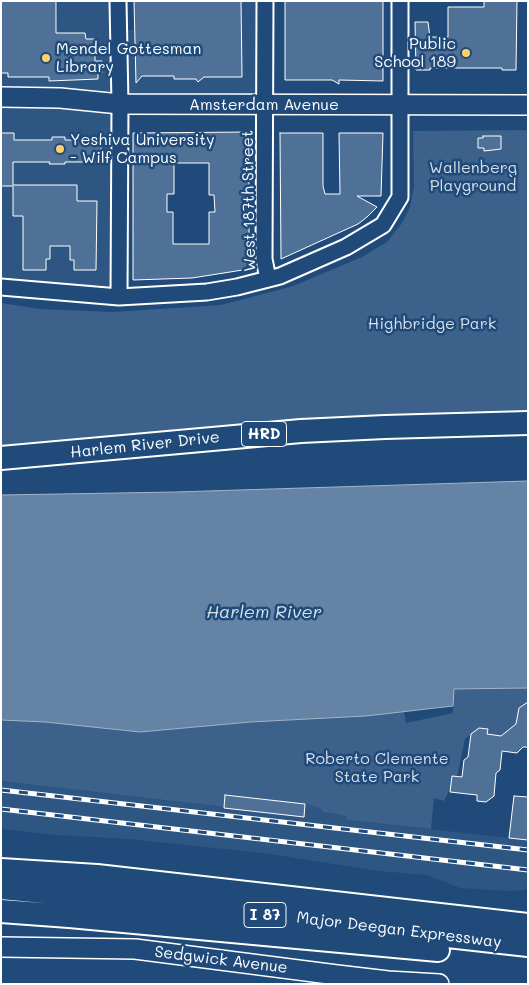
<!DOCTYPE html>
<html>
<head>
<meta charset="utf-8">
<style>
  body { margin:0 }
  #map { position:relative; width:529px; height:985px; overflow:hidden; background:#1f4a7a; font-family:Mali,sans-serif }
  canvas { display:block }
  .frame { position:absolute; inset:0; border:2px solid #fff; pointer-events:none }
</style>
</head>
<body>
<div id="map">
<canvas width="529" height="985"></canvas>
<div class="frame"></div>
</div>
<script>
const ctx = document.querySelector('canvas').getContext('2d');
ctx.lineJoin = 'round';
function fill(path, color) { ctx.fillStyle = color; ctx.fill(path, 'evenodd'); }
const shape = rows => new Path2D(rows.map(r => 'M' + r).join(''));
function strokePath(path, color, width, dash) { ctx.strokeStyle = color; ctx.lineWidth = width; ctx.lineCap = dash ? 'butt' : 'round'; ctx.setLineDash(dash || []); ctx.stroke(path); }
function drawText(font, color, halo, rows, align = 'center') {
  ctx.font = font + ' Mali,sans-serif'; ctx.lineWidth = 5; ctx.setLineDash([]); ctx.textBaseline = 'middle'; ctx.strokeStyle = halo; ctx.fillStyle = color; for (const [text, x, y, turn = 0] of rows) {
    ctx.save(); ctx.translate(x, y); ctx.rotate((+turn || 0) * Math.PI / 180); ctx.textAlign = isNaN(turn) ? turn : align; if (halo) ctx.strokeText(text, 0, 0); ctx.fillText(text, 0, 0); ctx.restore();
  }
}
fill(shape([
  [1,1,22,26,57,28,58,1,118,1,118,30,188,29,188,1,265,1,265,105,120,105,119,297,1,287],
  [1,781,223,807,225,795,305,804,320,808,323,812,347,816,347,820,528,840,528,890,510,891,460,888,427,875,379,871,263,853,128,839,56,835,1,829]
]), '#2e5683');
fill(shape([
  [528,130,528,416,1,451,1,303,40,309,113,312,221,305,293,286,362,257,387,242,402,223,410,207,414,187,413,131],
  [528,688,528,703,519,708,515,730,509,729,501,736,487,734,488,729,479,728,465,739,457,777,452,776,451,786,444,801,434,798,431,829,347,820,347,816,323,812,320,808,305,804,225,796,224,807,1,781,1,720,45,722,140,732,250,722,366,716,404,711,406,723,453,713,453,689]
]), '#3c618b');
const water = shape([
  [528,481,528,688,454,689,453,706,366,716,250,722,140,732,45,722,1,720,1,495,175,492,528,481]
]);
fill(water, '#6583a4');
strokePath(water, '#a3b5c8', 1);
const building = shape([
  [1,1,56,1,56,33,85,33,86,39,95,39,95,61,102,61,102,73,98,73,98,79,49,81,49,77,8,77,8,73,1,73,1,1],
  [134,1,241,1,242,77,204,77,198,82,196,79,174,79,174,76,142,76,136,83,134,1],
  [285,1,383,1,383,81,339,80,339,84,332,80,285,80,285,1],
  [484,1,517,1,516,70,502,70,502,68,430,68,430,70,416,70,415,22,428,22,430,37,448,37,448,7,484,7,484,1],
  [249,132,249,269,192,278,133,280,133,133,249,132],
  [174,163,209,163,209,195,214,195,215,212,209,212,209,244,173,244,173,212,167,212,167,194,174,194,174,163],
  [1,133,14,133,14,140,52,140,52,137,65,137,65,140,101,140,101,162,65,162,65,164,49,164,50,162,13,162,13,185,77,185,77,201,97,201,96,270,74,270,74,260,70,260,70,246,50,246,50,259,46,259,46,270,23,270,23,216,13,216,13,186,1,186,1,133],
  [280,133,323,133,323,186,325,194,340,194,339,133,383,133,381,196,357,196,377,207,367,217,358,224,281,259,280,133],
  [483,136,501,136,501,149,484,151,484,148,478,148,478,138,483,138,483,136],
  [528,702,528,747,523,747,517,753,502,751,500,770,496,773,494,796,486,802,477,801,477,795,450,792,452,776,462,777,464,760,468,757,471,734,479,728,488,729,487,734,501,736,516,724,519,708,528,702],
  [225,795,305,804,304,817,224,808,225,795],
  [514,796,528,797,528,840,509,838,514,796]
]);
fill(building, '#507197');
strokePath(building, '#fff', 1);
const minor = shape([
  [118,1,120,104,119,297],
  [265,1,264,259,268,279],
  [1,287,119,297,207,292,237,287,280,276,346,247,383,225,400,197,400,1]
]);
const major = shape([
  [1,97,60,98,120,104,528,105],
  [1,947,135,949,337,975,388,981,439,984]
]);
const highway = shape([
  [1,458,301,431,385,427,528,423],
  [1,870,97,876,528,925],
  [1,888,109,898,528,945],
  [1,911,69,916,438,950]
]);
strokePath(minor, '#fff', 19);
strokePath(major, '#fff', 22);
strokePath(highway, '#fff', 26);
strokePath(minor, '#1f4a7a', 15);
strokePath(major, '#1f4a7a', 19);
strokePath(highway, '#1f4a7a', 22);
const rail = shape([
  [1,790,528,850],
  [1,809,528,870]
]);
strokePath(rail, '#fff', 5);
strokePath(rail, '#1f4a7a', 3, [9]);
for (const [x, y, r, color] of [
  [466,53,5,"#ffd166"],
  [46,58,5,"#ffd166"],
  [60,149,5,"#ffd166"]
]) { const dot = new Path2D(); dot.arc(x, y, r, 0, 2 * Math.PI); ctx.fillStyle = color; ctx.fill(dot); strokePath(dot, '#1f4a7a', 2); }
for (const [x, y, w] of [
  [264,434,45],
  [265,915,42]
]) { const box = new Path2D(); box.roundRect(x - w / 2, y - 12.5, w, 25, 4); ctx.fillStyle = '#1f4a7a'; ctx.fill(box); strokePath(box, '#fff', 1); }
drawText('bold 15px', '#fff', null, [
  ["HRD",264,434],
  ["I 87",265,915]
]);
drawText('16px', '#fff', '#1f4a7a', [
  ["Public",456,44,"right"],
  ["School 189",456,62,"right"],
  ["Mendel Gottesman",56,49],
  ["Library",56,67],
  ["Yeshiva University",70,140],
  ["- Wilf Campus",70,158]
], 'left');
drawText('16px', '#fff', '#1f4a7a', [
  ["Amsterdam Avenue",264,105],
  ["West 187th Street",249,201,-91],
  ["Harlem River Drive",145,445,-6],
  ["Major Deegan Expressway",399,930,7],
  ["Sedgwick Avenue",221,960,7]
]);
drawText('16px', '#d8dfe8', '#1f4a7a', [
  ["Wallenberg",473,168],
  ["Playground",473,186],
  ["Highbridge Park",432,324],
  ["Roberto Clemente",377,759],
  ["State Park",377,777]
]);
drawText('italic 18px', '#d8e0e8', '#1f4a7a', [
  ["Harlem River",264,612]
]);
</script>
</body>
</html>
